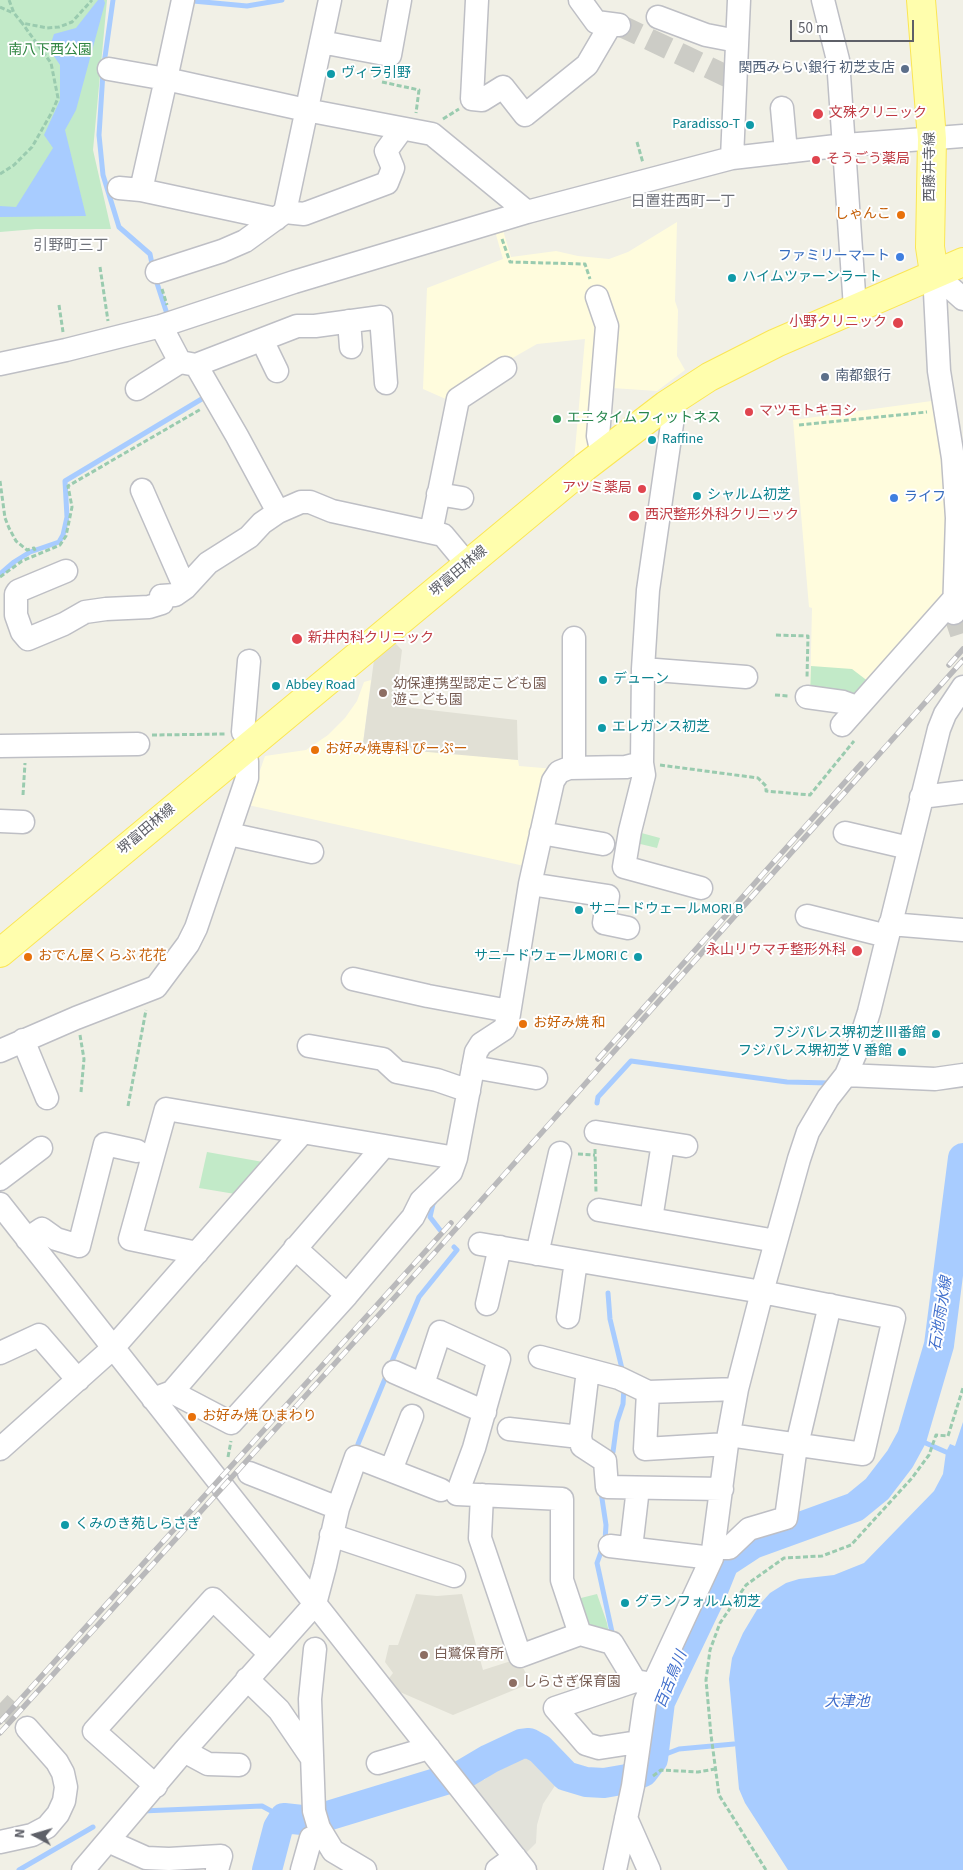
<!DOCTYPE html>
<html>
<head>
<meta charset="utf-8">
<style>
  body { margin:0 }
  #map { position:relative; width:963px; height:1870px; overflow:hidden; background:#f1f0e6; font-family:"Source Sans 3",sans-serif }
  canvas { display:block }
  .north { position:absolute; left:10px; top:1810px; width:50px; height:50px; -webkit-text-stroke:4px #fff; paint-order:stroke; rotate:276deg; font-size:14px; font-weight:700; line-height:20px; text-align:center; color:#5e6068 }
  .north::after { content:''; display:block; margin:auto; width:18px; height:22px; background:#5e6068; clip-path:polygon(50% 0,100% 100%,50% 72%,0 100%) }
  .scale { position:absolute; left:790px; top:20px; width:124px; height:22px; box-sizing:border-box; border:2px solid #5e6068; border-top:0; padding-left:6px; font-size:15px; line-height:18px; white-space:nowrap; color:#5e6068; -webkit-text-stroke:4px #fff; paint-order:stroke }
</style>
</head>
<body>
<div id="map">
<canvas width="963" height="1870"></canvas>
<div class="north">N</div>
<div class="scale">50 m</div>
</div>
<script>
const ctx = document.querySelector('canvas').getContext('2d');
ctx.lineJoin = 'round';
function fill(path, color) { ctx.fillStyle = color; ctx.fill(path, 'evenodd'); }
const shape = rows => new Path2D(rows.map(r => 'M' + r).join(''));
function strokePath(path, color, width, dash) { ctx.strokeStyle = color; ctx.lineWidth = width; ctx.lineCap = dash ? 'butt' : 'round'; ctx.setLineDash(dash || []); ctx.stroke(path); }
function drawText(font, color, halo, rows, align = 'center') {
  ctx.font = font + ' "Source Sans 3","Noto Sans JP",sans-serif'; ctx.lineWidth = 4; ctx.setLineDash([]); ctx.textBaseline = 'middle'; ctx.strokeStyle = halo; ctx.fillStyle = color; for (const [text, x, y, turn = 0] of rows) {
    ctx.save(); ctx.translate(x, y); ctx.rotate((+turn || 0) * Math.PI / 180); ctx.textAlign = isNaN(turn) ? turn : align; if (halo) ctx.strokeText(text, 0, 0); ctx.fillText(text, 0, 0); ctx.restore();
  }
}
fill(shape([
  [677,222,675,301,678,310,677,356,685,370,657,391,612,388,610,424,574,461,585,339,537,344,509,360,448,400,423,389,427,288,503,259,494,228,502,227,511,257,556,251,578,256,609,259,628,252],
  [939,400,945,453,948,597,854,700,810,694,812,608,809,607,793,420],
  [371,680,362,751,394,749,426,751,518,760,519,766,555,769,529,867,248,805,265,756,306,750,328,735,345,718,357,701,364,682]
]), '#fffcdd');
fill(shape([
  [525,1747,527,1747,560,1778,543,1804,537,1825,536,1843,523,1856,464,1783,478,1773,484,1780]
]), '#e2e2da');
fill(shape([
  [394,642,402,650,395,706,517,720,518,760,394,749,362,751,374,660],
  [416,1594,437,1596,462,1594,483,1670,511,1661,520,1662,531,1683,453,1715,393,1689,387,1681,393,1673,385,1662,389,1645,398,1645]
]), '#e1e0d5');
fill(shape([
  [0,0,107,0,93,150,111,229,36,229,0,232],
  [811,666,852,669,869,682,854,700,810,694],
  [634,831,660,838,657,848,632,842],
  [207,1152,263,1162,235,1194,199,1188],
  [597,1594,607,1623,609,1633,587,1628,577,1599]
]), '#c2eac8');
fill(shape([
  [98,0,104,0,105,3,76,110,65,130,86,216,0,217,0,206,16,207,53,148,44,135,60,100,60,65,49,49,54,34,76,28],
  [963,1422,963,1870,788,1870,745,1803,739,1789,729,1679,732,1658,743,1633,761,1603,770,1593,786,1583,799,1579,834,1575,864,1563,934,1491,943,1474,946,1452,950,1444,955,1446]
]), '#a8ccff');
strokePath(shape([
  [193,1,247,6,282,0],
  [104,64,113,0],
  [103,72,99,135,103,175,119,227,150,254,153,269],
  [155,277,168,317],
  [0,574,14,562,30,552,59,542,63,535,67,517,65,481,205,397,203,394],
  [597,1103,598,1097,631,1061,787,1082,829,1083],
  [435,1201,433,1204,430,1217,440,1230],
  [608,1293,610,1319,623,1373],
  [390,1366,419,1297,457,1250,454,1247],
  [912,1437,946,1452],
  [358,1444,387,1374],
  [613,1452,617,1422,623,1404,624,1387],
  [601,1492,606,1525,605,1541,597,1563,612,1632],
  [653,1759,679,1749,734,1744],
  [142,1811,262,1806,284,1818],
  [19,1870,93,1827]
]), '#a8ccff', 5);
strokePath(shape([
  [267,1870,278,1828,284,1818,311,1821,462,1775,489,1759,521,1744,529,1743,540,1749,566,1776,586,1782,604,1783,627,1779,643,1772,653,1759,660,1702,712,1593,724,1563,753,1544,855,1507,877,1489,900,1459,912,1437,939,1345,963,1158]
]), '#a8ccff', 30);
strokePath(shape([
  [619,25,735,80],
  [954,613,963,640],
  [0,1703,27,1728]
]), '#ccccc6', 22, [22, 11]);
const minor = shape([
  [183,0,166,79,306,110,432,134,527,212],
  [477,0,472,99,482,100,503,87,525,115,587,65,611,24],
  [580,0,596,22,619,25],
  [823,0,838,60,855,308],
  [658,17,706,35,737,41],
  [321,42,390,55,400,0],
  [109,69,166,79,141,190],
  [782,108,786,152],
  [732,158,739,0],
  [119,188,141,190,276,219],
  [285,212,304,214,387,183,393,168,386,151,402,129],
  [157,272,222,251,245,241,285,212,330,0],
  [934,273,939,371,953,458,957,518,954,613],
  [934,273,963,299],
  [597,297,607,326,598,436,602,454],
  [349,321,351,347],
  [161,326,180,362,196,365],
  [262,340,277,371],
  [0,364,66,350,161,326,294,282,527,212,732,158,845,145,963,136],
  [137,389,180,362],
  [142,490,185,588],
  [438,494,462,498],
  [278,512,237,436,196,365,297,326,315,326,381,317,386,383],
  [431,532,458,399,505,368],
  [66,571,18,591,16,594,16,615,22,632,28,639,64,624,85,612,106,609,149,607,162,603,161,596,175,595,185,588,208,563,249,537,262,523,278,512,301,502,310,502,332,511,443,535,468,565],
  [574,638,574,768],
  [249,661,243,732,252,743],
  [643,669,746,677],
  [807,697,843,702,857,707],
  [842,725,959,593],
  [0,746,138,744],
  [642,763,644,775,630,831,624,867,701,888],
  [921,797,963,792],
  [0,821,23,822],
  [541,833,603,844],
  [845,833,909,848],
  [229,834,312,852],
  [530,884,608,896,604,923,628,928],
  [807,916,887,936],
  [890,924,963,930],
  [353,979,428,996,509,1011],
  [23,1040,47,1098],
  [309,1046,383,1059,397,1072,437,1080,469,1091],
  [0,1051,76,1018,156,987,188,944,196,928,247,778,247,761,241,752],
  [473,1067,536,1078],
  [846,1075,935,1079,963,1075],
  [596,1132,686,1146],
  [0,1179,41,1148],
  [0,1204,525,1870],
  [599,1210,776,1241],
  [651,1219,663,1143],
  [27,1239,42,1229,56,1239,79,1246,105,1144,137,1151],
  [480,1244,762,1292,894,1318,863,1454,729,1435],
  [295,1248,347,1295],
  [197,1253,130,1239,166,1109,456,1158],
  [537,1254,560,1153],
  [487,1304,500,1247],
  [568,1317,576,1261],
  [0,1353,39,1335,78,1380],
  [540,1357,619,1378,648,1392,645,1449,727,1444],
  [588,1370,580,1437,582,1446,605,1461,607,1487,722,1489],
  [394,1372,485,1412],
  [423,1384,440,1332,499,1359,474,1448,457,1494,562,1499,562,1580,580,1634,612,1643,635,1681,653,1684],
  [172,1392,383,1147],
  [648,1392,737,1389],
  [153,1399,172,1392,231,1423,347,1295,413,1217,421,1201,451,1172,456,1158,476,1052,481,1044,504,1029,508,1020,530,884,553,781,559,772,569,768,626,767,642,763,643,669,648,590,673,417,666,405],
  [509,1429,580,1437],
  [0,1449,113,1348,303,1132],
  [391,1470,412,1416],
  [249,1473,338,1508],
  [482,1495,480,1538,520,1656,580,1634],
  [331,1535,454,1576],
  [610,1546,712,1558],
  [631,1548,638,1488],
  [714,1548,729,1548,749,1529,786,1518,795,1453,830,1305],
  [315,1649,310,1699,314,1811,319,1828,333,1851,365,1870],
  [247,1679,279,1710,311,1757],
  [635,1681,555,1708,586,1744,599,1748,638,1742],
  [184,1751,208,1764,239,1765],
  [378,1763,429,1748],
  [156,1786,94,1731,213,1599,269,1653],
  [626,1818,649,1870],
  [108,1841,146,1858,169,1859,221,1856,217,1870],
  [0,1842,32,1835,47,1827,58,1814,64,1801,66,1787,63,1773,57,1762,27,1728],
  [83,1870,184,1751,315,1604,325,1566,338,1508,356,1457,441,1490],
  [302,1870,311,1838,323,1836],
  [497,1870,515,1857],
  [615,1870,633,1786,645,1702,712,1558,727,1444,737,1389,762,1292,799,1159,808,1132,828,1098,846,1075,858,1047,869,1012,939,729,945,714,963,687]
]);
const major = shape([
  [921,0,932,139,930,247,934,273],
  [0,953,585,467,666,405,709,377,776,343,963,262]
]);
strokePath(minor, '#bebfc5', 25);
strokePath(major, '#fbe656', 30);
strokePath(shape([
  [9,0,14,13,22,23,47,28,59,27,72,22,92,0],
  [0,7,13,13],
  [382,82,419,90,416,113],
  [443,119,459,109],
  [637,142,643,163],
  [0,174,14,165,32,147,52,112,58,98,51,63,22,23],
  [502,239,510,262,585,264,590,279],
  [100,267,108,321],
  [162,289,167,305],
  [59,305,63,332],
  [799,425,927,412],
  [0,481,5,518,9,528,16,541,27,550,34,548,36,553],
  [0,577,22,561,60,545,66,536,72,507,68,486,201,409],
  [776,635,808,636,807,678],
  [775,695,789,696],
  [152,735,226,734],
  [660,765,758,778,766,786,766,791,810,795,854,741],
  [23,795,25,763],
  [80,1035,84,1059,81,1092],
  [128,1106,146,1010],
  [595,1149,596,1193],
  [578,1154,595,1155],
  [228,1457,231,1441],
  [653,1776,661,1770,698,1772,715,1769],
  [766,1870,719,1795,711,1735,706,1680,710,1650,720,1623,746,1585,784,1558,822,1556,851,1545,912,1478,929,1455,936,1435,948,1436,963,1388]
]), '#9acbaf', 3, [5, 2.5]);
strokePath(minor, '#fff', 22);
strokePath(major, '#fffead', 28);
const rail = shape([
  [949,665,963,649],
  [598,1059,861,764],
  [0,1722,451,1223],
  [0,1733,396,1296,963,660]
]);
strokePath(rail, '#b9b9bb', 5.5);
strokePath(rail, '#fff', 4, [11]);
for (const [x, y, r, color] of [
  [905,69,5,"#5c6f8a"],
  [331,74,5,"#0f9aa8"],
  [818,114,6,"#e0444e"],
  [750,125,5,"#0f9aa8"],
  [816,160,5,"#e0444e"],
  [901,215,5,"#e8710a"],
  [900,257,5,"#3f7fe0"],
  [732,278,5,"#0f9aa8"],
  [898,323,6,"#e0444e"],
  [825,377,5,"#5c6f8a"],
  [749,412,5,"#e0444e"],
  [557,419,5,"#2e9e5b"],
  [652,440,5,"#0f9aa8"],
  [642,489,5,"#e0444e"],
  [697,496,5,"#0f9aa8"],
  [894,498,5,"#3f7fe0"],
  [634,516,6,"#e0444e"],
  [297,639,6,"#e0444e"],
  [603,680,5,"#0f9aa8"],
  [276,686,5,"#0f9aa8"],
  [383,693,5,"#8d6e63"],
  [602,728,5,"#0f9aa8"],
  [315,750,5,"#e8710a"],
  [579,910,5,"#0f9aa8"],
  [857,951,6,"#e0444e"],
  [28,957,5,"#e8710a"],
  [638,957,5,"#0f9aa8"],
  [523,1024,5,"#e8710a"],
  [936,1034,5,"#0f9aa8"],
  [902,1052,5,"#0f9aa8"],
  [192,1417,5,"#e8710a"],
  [65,1525,5,"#0f9aa8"],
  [625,1603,5,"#0f9aa8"],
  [424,1655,5,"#8d6e63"],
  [513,1683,5,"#8d6e63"]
]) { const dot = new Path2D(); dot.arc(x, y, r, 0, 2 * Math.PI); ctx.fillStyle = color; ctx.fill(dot); strokePath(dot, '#fff', 2); }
drawText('14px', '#2f8541', '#fff', [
  ["南八下西公園",50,51]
]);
drawText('14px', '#4e5e75', '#fff', [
  ["関西みらい銀行 初芝支店",895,69],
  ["南都銀行",835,377,"left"]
], 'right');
drawText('14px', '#0d838f', '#fff', [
  ["ヴィラ引野",341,74],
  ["Paradisso-T",740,125,"right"],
  ["ハイムツァーンラート",742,278],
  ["Raffine",662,440],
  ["シャルム初芝",707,496],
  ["デューン",613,680],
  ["Abbey Road",286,686],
  ["エレガンス初芝",612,728],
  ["サニードウェールMORI B",589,910],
  ["サニードウェールMORI C",628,957,"right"],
  ["フジパレス堺初芝Ⅲ番館",926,1034,"right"],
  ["フジパレス堺初芝Ⅴ番館",892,1052,"right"],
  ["くみのき苑しらさぎ",75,1525],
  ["グランフォルム初芝",635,1603]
], 'left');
drawText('14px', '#be3a42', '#fff', [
  ["文殊クリニック",829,114],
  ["そうごう薬局",826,160],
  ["小野クリニック",887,323,"right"],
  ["マツモトキヨシ",759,412],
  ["アツミ薬局",632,489,"right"],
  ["西沢整形外科クリニック",645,516],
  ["新井内科クリニック",308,639],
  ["永山リウマチ整形外科",846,951,"right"]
], 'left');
drawText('14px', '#5e6068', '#fff', [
  ["西藤井寺線",931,167,-90],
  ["堺富田林線",459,572,-40],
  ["堺富田林線",147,830,-40]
]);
drawText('14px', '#c56008', '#fff', [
  ["しゃんこ",891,215,"right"],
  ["お好み焼専科 ぴーぷー",325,750],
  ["おでん屋くらぶ 花花",38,957],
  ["お好み焼 和",533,1024],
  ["お好み焼 ひまわり",202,1417]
], 'left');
drawText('14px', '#366cbe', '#fff', [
  ["ファミリーマート",890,257],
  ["ライフ",904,498,"left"]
], 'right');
drawText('14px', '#27864d', '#fff', [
  ["エニタイムフィットネス",567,419]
], 'left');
drawText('14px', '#785e54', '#fff', [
  ["幼保連携型認定こども園",393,685],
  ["遊こども園",393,701],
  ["白鷺保育所",434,1655],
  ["しらさぎ保育園",523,1683]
], 'left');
drawText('15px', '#6f727a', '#fff', [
  ["日置荘西町一丁",683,203],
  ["引野町三丁",71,247]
]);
drawText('italic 15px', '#416fcc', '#fff', [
  ["石池雨水線",942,1314,-81],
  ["百舌鳥川",672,1680,-68],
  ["大津池",847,1703]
]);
</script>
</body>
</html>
